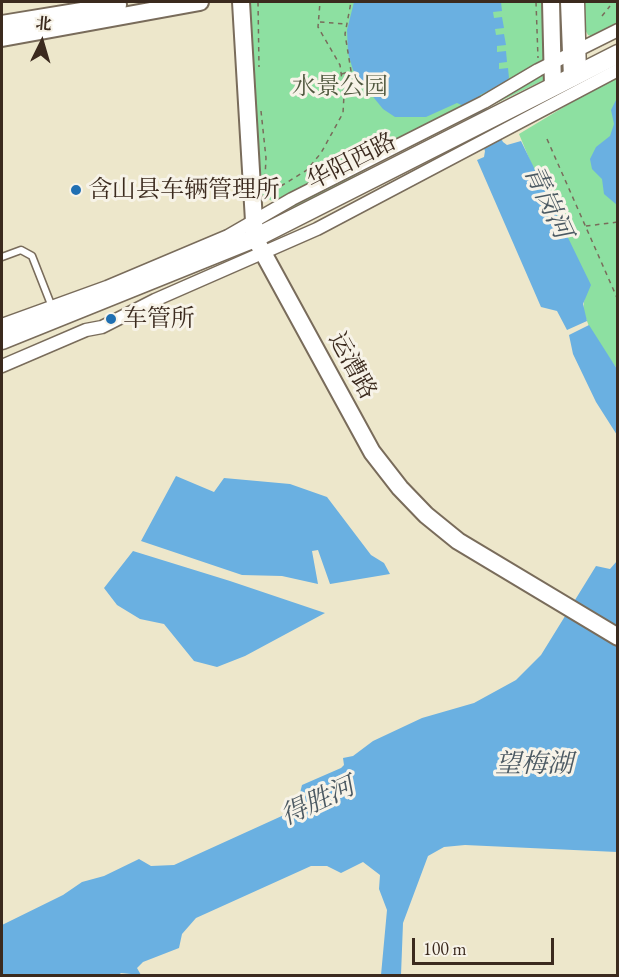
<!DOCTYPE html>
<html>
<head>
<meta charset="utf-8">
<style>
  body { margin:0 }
  #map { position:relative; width:619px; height:977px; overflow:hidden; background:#ede7cb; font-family:"EB Garamond","Noto Serif SC",serif }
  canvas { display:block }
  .frame { position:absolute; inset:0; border:3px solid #3b2a1e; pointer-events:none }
  .north { position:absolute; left:12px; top:12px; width:60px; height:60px; -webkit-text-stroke:4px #f7f3e8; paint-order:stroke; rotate:5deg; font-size:16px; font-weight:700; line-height:24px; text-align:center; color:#3b2a1e }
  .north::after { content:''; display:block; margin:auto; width:21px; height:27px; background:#3b2a1e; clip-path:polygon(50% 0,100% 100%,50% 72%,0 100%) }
  .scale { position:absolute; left:412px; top:938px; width:142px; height:27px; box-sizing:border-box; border:3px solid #3b2a1e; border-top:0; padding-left:8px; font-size:18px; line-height:21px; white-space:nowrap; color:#3b2a1e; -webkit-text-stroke:4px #f7f3e8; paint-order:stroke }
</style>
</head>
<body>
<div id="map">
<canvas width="619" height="977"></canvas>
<div class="frame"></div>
<div class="north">北</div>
<div class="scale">100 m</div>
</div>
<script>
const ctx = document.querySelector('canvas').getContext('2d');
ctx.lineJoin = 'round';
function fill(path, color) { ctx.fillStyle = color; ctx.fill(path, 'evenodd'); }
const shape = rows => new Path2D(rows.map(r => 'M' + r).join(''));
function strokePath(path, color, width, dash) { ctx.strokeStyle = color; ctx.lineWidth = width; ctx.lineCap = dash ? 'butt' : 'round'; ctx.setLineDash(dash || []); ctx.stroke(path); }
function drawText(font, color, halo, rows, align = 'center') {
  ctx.font = font + ' "EB Garamond","Noto Serif SC",serif'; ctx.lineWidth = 6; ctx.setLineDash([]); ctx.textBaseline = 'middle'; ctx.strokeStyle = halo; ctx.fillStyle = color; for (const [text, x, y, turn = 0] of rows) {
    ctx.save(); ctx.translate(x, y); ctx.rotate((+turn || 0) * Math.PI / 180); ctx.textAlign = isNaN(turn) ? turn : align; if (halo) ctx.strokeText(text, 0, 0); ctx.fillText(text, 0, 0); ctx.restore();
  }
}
fill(shape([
  [247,2,546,2,548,63,544,80,412,144,296,209,275,203,259,193],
  [584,2,617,2,617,33,597,38,588,35,583,26],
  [617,75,617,369,591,332,583,310,585,294,519,134]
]), '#8de0a1');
fill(shape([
  [354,2,501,2,502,11,493,12,494,18,502,17,504,28,495,29,496,35,504,34,506,45,497,46,497,52,506,51,507,62,499,63,499,69,508,68,509,78,503,84,480,95,480,99,503,142,507,145,521,141,591,285,583,304,587,321,567,330,557,311,541,307,477,160,484,157,485,151,466,107,457,103,426,117,395,117,383,109,361,82,353,70,348,53,347,30],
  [617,98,617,205,604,194,602,179,592,169,590,159,596,147,610,136,614,124,611,110],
  [589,325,617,369,617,435,596,402,573,354,569,335],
  [176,476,214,492,224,478,290,484,327,497,371,555,384,563,390,574,330,584,318,550,312,551,318,584,282,576,242,575,141,541],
  [133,551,230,581,325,613,245,656,217,667,194,661,164,624,140,619,117,605,104,588],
  [617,561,617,852,465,845,444,847,428,856,403,923,401,975,381,975,387,910,379,889,380,875,363,862,341,873,327,866,311,866,196,918,182,934,179,948,143,962,137,968,141,975,121,973,117,976,2,975,2,925,63,895,82,882,104,876,139,859,151,866,174,865,284,815,298,801,302,785,341,768,344,765,343,758,353,756,373,741,422,718,474,703,516,680,541,655,596,566,610,569]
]), '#6ab0e1');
const lane = shape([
  [2,257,21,250,32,256,52,307]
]);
const street = shape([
  [578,2,580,74],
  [2,325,107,287,228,236,292,199,484,102,538,70,618,30],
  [2,366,86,330,102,327,155,300,317,229,618,70]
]);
const secondary = shape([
  [241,2,255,238,372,452,400,488,426,515,458,541,618,637],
  [551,2,553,87],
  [569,2,572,78],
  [2,24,118,5],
  [2,38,200,2]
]);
const primary = shape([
  [2,340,255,238,618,54]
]);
strokePath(lane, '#796c5b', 9);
strokePath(street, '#796c5b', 15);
strokePath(secondary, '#796c5b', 20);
strokePath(primary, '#796c5b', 21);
strokePath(shape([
  [258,2,259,67],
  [536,2,538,58],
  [602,16,610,6],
  [320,22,345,24],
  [342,74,351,71,345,34,351,2],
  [261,111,266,158,265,178],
  [547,139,618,300],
  [281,186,307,170,321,153,343,113,344,95,340,65,318,27,320,2],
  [586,226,618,222]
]), '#796c5b', 1.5, [4.5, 4.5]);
strokePath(lane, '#fff', 6);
strokePath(street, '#fff', 12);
strokePath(secondary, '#fff', 16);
strokePath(primary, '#fff', 18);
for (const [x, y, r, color] of [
  [76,190,6,"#1f6fb2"],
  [111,319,6,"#1f6fb2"]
]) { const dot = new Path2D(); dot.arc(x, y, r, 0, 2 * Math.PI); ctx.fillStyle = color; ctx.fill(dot); strokePath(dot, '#f7f3e8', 2); }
drawText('24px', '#50583f', '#f7f3e8', [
  ["水景公园",340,87]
]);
drawText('24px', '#3b2a1e', '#f7f3e8', [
  ["华阳西路",352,162,-27],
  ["运漕路",352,366,61]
]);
drawText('24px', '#3b2a1e', '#f7f3e8', [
  ["含山县车辆管理所",88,190],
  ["车管所",123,319]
], 'left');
drawText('italic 26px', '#4b5962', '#f7f3e8', [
  ["青岗河",547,202,65],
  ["望梅湖",534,765],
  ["得胜河",318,802,-25]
]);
</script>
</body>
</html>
